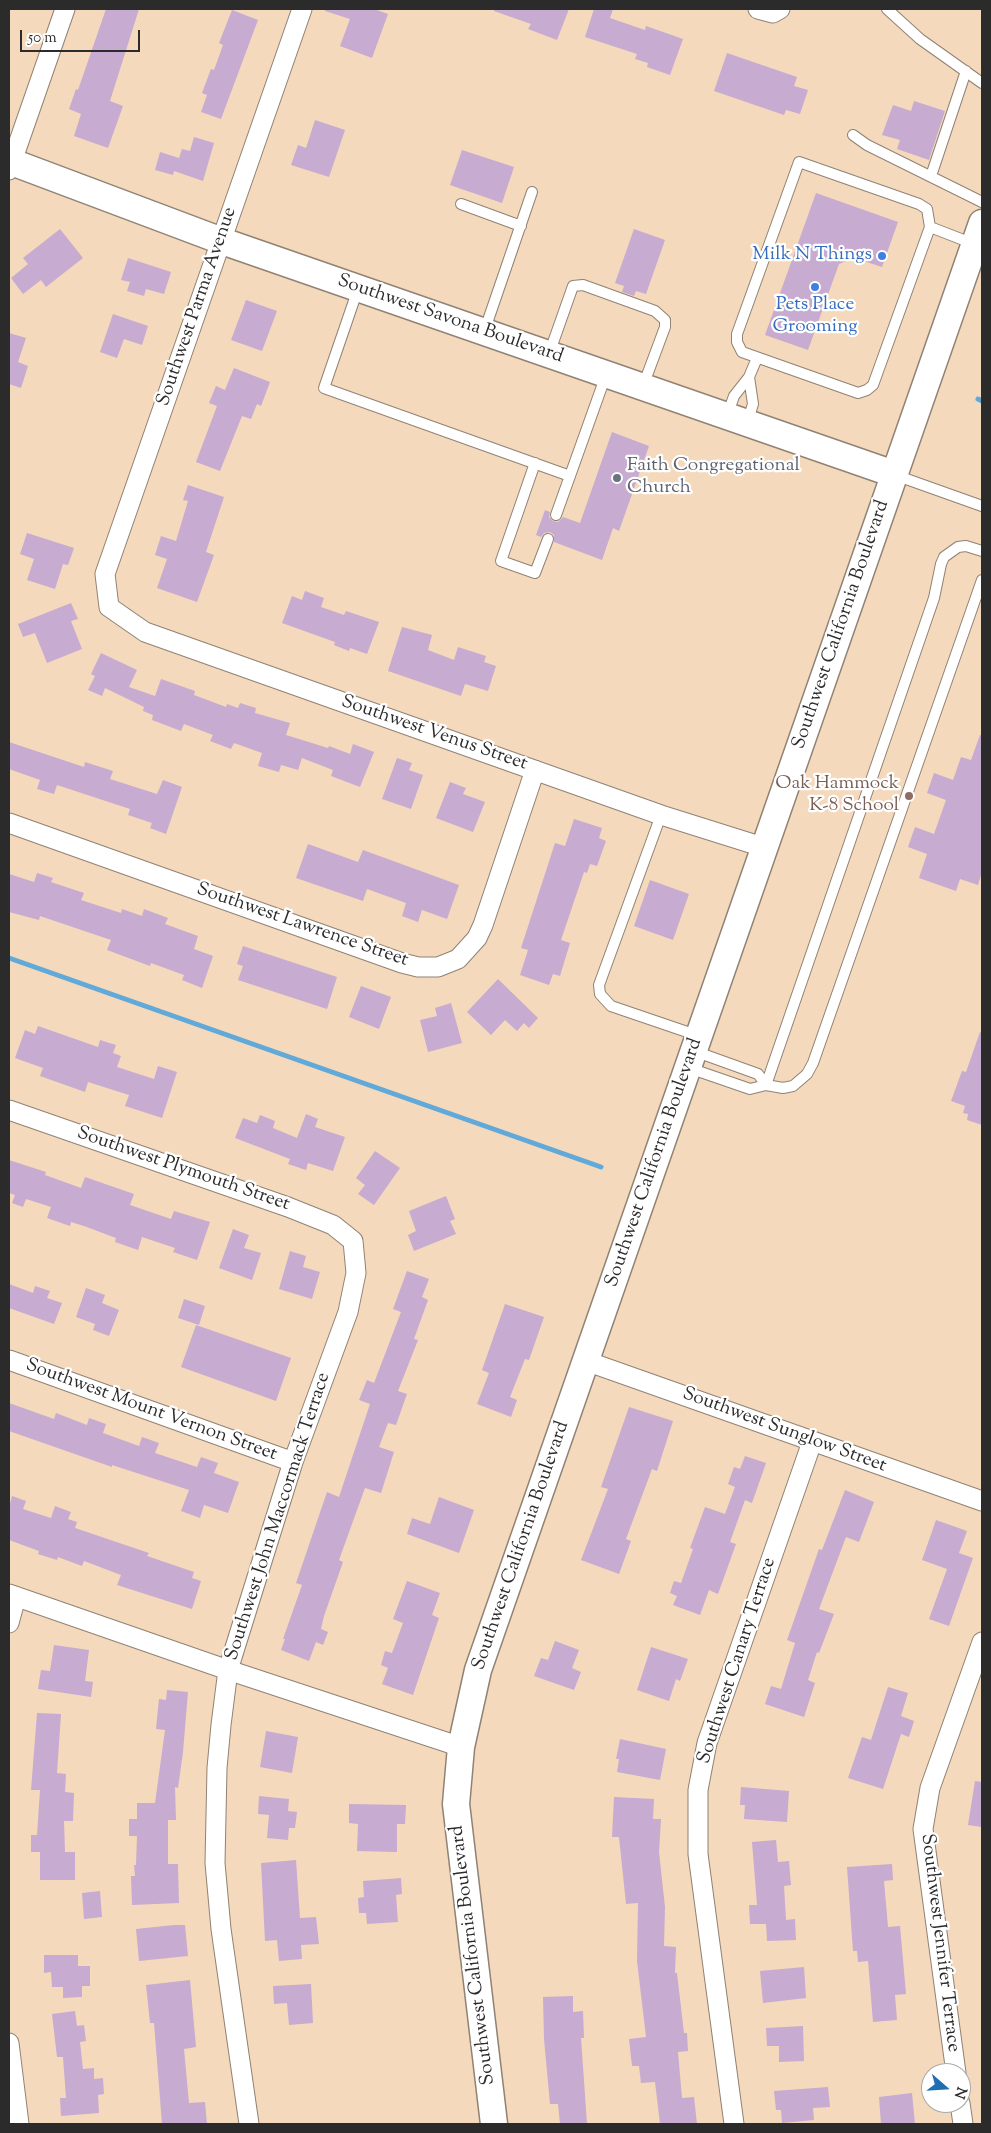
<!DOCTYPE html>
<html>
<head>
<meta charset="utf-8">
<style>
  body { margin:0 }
  #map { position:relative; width:991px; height:2133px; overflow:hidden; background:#f4d9bc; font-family:"Sorts Mill Goudy",serif }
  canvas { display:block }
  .frame { position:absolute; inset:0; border:10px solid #2b2b2b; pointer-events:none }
  .north { position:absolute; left:921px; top:2063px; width:50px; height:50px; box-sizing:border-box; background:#fff; border:1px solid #aaa; border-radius:50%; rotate:109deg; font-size:14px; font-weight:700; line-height:20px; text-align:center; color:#2b2b2b }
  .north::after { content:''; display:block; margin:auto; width:18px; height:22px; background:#1f6fb2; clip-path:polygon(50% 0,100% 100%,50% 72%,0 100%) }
  .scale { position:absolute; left:20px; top:30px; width:120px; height:22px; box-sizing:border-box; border:2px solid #2b2b2b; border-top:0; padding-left:6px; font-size:15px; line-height:18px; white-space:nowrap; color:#2b2b2b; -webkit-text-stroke:4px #fff; paint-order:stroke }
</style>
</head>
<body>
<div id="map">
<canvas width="991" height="2133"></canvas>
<div class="frame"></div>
<div class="north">N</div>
<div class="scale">50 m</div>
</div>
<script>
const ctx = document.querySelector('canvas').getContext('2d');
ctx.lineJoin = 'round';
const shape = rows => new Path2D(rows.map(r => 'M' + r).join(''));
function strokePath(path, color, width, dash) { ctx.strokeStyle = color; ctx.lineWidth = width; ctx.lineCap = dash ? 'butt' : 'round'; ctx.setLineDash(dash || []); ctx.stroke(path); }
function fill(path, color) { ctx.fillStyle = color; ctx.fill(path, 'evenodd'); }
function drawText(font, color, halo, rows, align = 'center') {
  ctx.font = font + ' "Sorts Mill Goudy",serif'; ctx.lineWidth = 4.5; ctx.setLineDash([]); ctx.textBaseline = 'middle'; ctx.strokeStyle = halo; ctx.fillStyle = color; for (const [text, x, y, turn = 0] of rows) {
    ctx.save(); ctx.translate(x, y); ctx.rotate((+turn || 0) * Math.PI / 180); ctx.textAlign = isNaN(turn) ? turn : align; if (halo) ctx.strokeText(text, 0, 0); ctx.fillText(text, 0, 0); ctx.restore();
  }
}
strokePath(shape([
  [978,399,982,401],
  [9,958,601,1167]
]), '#60a9d8', 5);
fill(shape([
  [106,9,139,9,110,101,123,106,108,148,74,136,81,114,69,109,76,89,78,90],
  [326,9,374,9,388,14,372,58,340,46,350,19,325,11],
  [494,9,569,9,557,40,528,29,531,24,494,11],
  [594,9,613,9,610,18,645,30,646,26,683,39,670,75,647,67,648,63,635,59,637,54,585,37],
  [232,10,258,20,221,119,201,112,207,95,202,93,211,69,214,70,223,45,219,43],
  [727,53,797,77,794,86,808,90,800,114,786,110,784,115,714,91],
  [914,101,945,111,929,160,897,149,900,140,882,135,893,105,911,111],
  [315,120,345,130,329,177,291,165,298,145,306,148],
  [194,137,214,143,203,181,174,171,173,175,155,170,160,152,179,158,182,149,190,151],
  [462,150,514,167,502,203,450,185],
  [816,193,898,222,882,267,854,258,839,264,808,350,765,335],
  [60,229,83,258,46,287,41,280,23,294,11,278,28,264,23,258],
  [634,229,665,240,646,294,636,291,634,296,622,292,624,286,615,283],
  [128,258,171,272,164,294,146,289,144,296,127,291,130,282,121,280],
  [246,300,277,311,262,351,231,340],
  [113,314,148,326,142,345,124,339,117,358,100,352],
  [9,333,26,338,18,362,28,366,21,388,9,384],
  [234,368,270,382,261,406,257,404,251,419,242,416,220,471,196,462,217,406,209,403,216,386,225,390],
  [612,432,649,446,619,531,613,528,602,560,554,542,554,535,550,532,544,533,541,537,536,535,545,510,550,512,549,517,553,521,558,522,563,517,580,523],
  [188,485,224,497,206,552,214,555,197,602,157,588,167,559,155,555,161,536,176,541,188,501,183,500],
  [27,533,74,548,68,565,63,564,55,589,27,580,34,559,20,554],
  [305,591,324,598,321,607,344,615,346,611,379,622,367,654,350,648,349,651,334,645,335,642,282,623,292,596,302,600],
  [71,603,78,619,71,621,82,649,47,663,35,633,23,637,18,624],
  [402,627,432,635,428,650,454,660,458,647,486,656,484,662,496,666,488,691,465,684,461,696,388,671],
  [101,653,137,670,129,687,155,696,161,679,195,691,194,695,226,707,227,704,238,708,240,703,256,708,255,713,290,723,286,735,328,748,329,746,350,754,353,744,374,752,360,787,331,776,333,770,302,758,298,770,281,765,279,772,258,766,262,753,234,743,231,749,210,741,213,735,184,724,181,731,152,720,153,715,143,711,144,707,105,688,102,696,88,690,95,676,91,674],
  [980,735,982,735,982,872,978,885,960,879,956,891,919,878,927,854,908,847,915,827,934,834,946,800,927,793,934,773,953,780,961,757,971,760],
  [9,742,84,767,85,762,113,771,110,779,157,794,163,780,182,787,166,834,150,828,152,823,128,815,130,809,57,785,54,794,37,789,40,780,9,769],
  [397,758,412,763,409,770,423,775,411,809,382,799],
  [450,782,466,788,463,794,485,802,473,832,436,818],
  [574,819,602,828,599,838,606,841,597,866,590,864,587,873,584,872,561,940,570,943,560,976,553,974,549,985,520,975,528,950,521,948,555,843,565,846],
  [308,844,358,862,363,850,459,885,447,919,422,910,418,922,402,916,406,903,367,889,363,901,296,878],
  [37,873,53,878,51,882,84,893,81,900,121,913,122,909,142,916,144,909,168,918,165,924,198,936,194,949,213,956,202,988,182,980,184,975,151,963,150,966,107,950,111,940,40,916,39,920,9,912,9,874,34,882],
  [650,880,689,894,673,940,634,926],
  [243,946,337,977,327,1009,238,980,243,966,237,964],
  [498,979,538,1018,529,1028,524,1023,517,1031,505,1020,491,1035,467,1012],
  [361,986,391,997,379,1029,349,1017],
  [451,1003,462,1043,428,1052,420,1020,437,1016,435,1008],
  [38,1026,98,1047,100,1040,116,1045,113,1053,121,1056,117,1067,154,1079,158,1066,177,1072,162,1118,125,1106,129,1095,88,1082,85,1092,40,1076,43,1068,15,1058,25,1030,35,1034],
  [980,1032,982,1033,982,1125,967,1120,968,1114,963,1113,965,1106,951,1101,962,1071,966,1072],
  [306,1114,318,1119,315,1127,345,1137,333,1171,308,1163,306,1170,288,1164,290,1159,235,1138,243,1118,257,1123,260,1115,275,1121,273,1128,297,1138],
  [375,1151,400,1168,374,1205,358,1194,365,1185,356,1178],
  [9,1160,46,1172,45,1175,81,1188,85,1177,134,1194,130,1205,171,1219,174,1211,210,1222,197,1260,173,1252,175,1248,142,1237,138,1250,115,1242,116,1238,84,1226,71,1222,70,1226,47,1218,51,1207,26,1199,23,1207,12,1203,15,1195,9,1193],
  [446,1196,455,1219,450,1221,456,1234,414,1251,408,1235,416,1231,409,1211],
  [233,1229,249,1235,244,1248,261,1253,252,1280,219,1268],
  [290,1251,306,1256,303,1267,320,1272,312,1299,279,1289],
  [407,1271,429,1279,422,1297,428,1300,414,1339,418,1340,398,1391,407,1394,396,1425,388,1423,379,1447,394,1452,381,1493,365,1488,339,1560,343,1562,324,1616,321,1629,328,1632,323,1645,316,1642,309,1661,281,1650,285,1639,283,1639,302,1585,296,1583,327,1492,339,1497,370,1404,359,1400,367,1380,374,1383,401,1312,393,1309],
  [9,1284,33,1293,35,1286,50,1291,47,1298,62,1303,54,1324,9,1308],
  [86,1288,105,1295,102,1303,119,1310,109,1336,93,1330,95,1324,76,1317],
  [184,1299,205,1306,199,1325,178,1318],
  [505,1304,544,1317,529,1360,525,1359,510,1397,517,1400,511,1417,477,1404,489,1373,482,1370],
  [196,1325,291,1358,276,1401,181,1367],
  [9,1403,54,1419,56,1413,87,1425,89,1418,106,1424,103,1433,139,1446,142,1437,159,1443,155,1453,197,1467,201,1457,218,1463,214,1473,239,1482,228,1513,204,1505,200,1518,181,1511,189,1490,112,1465,112,1467,9,1431],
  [629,1407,673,1421,657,1471,652,1469,626,1539,631,1541,619,1574,581,1560,608,1489,601,1487],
  [745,1456,766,1463,752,1503,745,1500,730,1542,736,1544,718,1594,709,1590,700,1615,673,1605,677,1596,670,1593,674,1581,681,1583,693,1549,690,1548,705,1507,725,1514,735,1487,728,1484,734,1467,740,1469],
  [845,1490,874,1502,859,1542,846,1537,819,1609,834,1614,819,1653,817,1652,808,1680,815,1683,804,1717,765,1704,771,1686,781,1689,795,1643,787,1640,819,1549,822,1550],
  [12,1496,26,1501,23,1509,51,1518,55,1506,71,1512,68,1519,77,1522,75,1528,149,1553,147,1556,194,1572,192,1578,201,1581,192,1609,117,1585,121,1575,84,1561,82,1566,58,1557,57,1560,38,1554,39,1551,9,1540,9,1507],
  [439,1497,474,1510,459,1553,407,1534,412,1518,430,1524],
  [936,1520,967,1531,959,1553,973,1558,949,1626,929,1619,947,1569,922,1560],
  [407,1581,440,1593,432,1615,439,1618,413,1695,382,1684,388,1668,381,1665,385,1651,392,1653,403,1623,393,1619],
  [555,1641,579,1650,572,1668,581,1672,574,1690,534,1676,541,1658,548,1660],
  [54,1645,89,1650,85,1681,93,1682,91,1697,38,1689,41,1670,50,1671],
  [651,1647,688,1659,680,1681,676,1679,669,1701,637,1690],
  [888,1687,908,1693,901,1716,914,1721,909,1737,901,1734,883,1789,848,1778,862,1737,871,1740],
  [167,1690,188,1692,183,1752,178,1788,175,1787,176,1820,168,1820,168,1864,178,1864,179,1903,132,1905,131,1876,135,1876,134,1865,136,1865,137,1836,129,1836,129,1819,137,1819,137,1803,155,1803,165,1730,156,1729,159,1699,166,1700],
  [37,1713,61,1714,57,1773,66,1774,65,1792,74,1793,73,1821,64,1821,65,1852,75,1852,75,1880,40,1880,40,1852,31,1852,31,1835,37,1835,40,1790,31,1790],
  [266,1731,298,1737,292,1773,260,1767],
  [620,1739,666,1749,660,1780,617,1772,619,1759,616,1759],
  [975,1781,982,1782,982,1827,968,1825],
  [741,1787,789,1791,787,1822,744,1819,745,1805,740,1805],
  [259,1796,289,1799,288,1811,297,1812,295,1828,289,1828,288,1840,267,1838,269,1815,258,1814],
  [614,1797,654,1799,653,1819,661,1819,659,1852,665,1907,664,1946,676,1947,675,1973,677,1973,684,2033,687,2033,688,2051,678,2052,682,2098,694,2097,697,2124,660,2124,655,2082,641,2083,639,2066,632,2066,629,2039,646,2037,637,1961,638,1903,626,1904,619,1837,612,1837],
  [349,1804,406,1805,405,1824,397,1824,397,1852,357,1851,358,1824,349,1823],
  [776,1840,778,1862,789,1861,791,1885,784,1886,786,1920,795,1919,796,1940,767,1941,766,1924,750,1924,749,1905,757,1905,752,1842],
  [296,1860,300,1918,316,1917,319,1944,301,1945,302,1959,279,1961,277,1940,265,1941,261,1863],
  [892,1864,893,1880,884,1881,888,1927,900,1926,906,1994,895,1995,897,2020,873,2022,868,1961,858,1962,857,1951,853,1951,847,1867],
  [401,1878,402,1894,396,1895,398,1922,367,1924,366,1913,359,1913,358,1898,364,1897,363,1881],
  [100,1891,102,1917,84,1919,82,1893],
  [174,1925,185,1925,188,1956,139,1961,136,1929],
  [44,1955,78,1955,78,1966,90,1966,90,1986,82,1986,82,1997,63,1998,63,1987,52,1987,51,1972,44,1973],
  [804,1967,806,1998,763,2003,760,1971],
  [190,1980,196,2047,184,2049,189,2103,205,2102,207,2124,162,2124,154,2023,150,2023,146,1985],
  [311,1984,313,2023,289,2025,287,2003,274,2004,273,1986],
  [573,1996,573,2012,583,2011,584,2038,581,2038,587,2124,560,2124,558,2104,550,2104,544,2039,543,1997],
  [75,2011,77,2026,84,2025,86,2041,80,2042,83,2069,94,2068,94,2079,103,2078,104,2094,98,2095,99,2113,61,2116,60,2098,66,2098,63,2057,57,2057,52,2014],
  [803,2026,804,2061,779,2062,779,2046,767,2046,766,2028],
  [828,2087,830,2107,813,2108,814,2120,782,2123,781,2110,776,2110,774,2091],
  [912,2093,915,2124,881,2124,879,2097]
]), '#c7abd1');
const lane = shape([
  [887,9,920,39,982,83],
  [853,135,867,145,982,202],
  [931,176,966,71],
  [461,204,521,226],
  [930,227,873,385,867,390,858,393,742,352,737,342,737,334,799,162,919,204,927,209,930,227,974,244],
  [358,289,324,388,570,476],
  [484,332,532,192],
  [549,354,573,286,583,285,655,311,665,320,665,327,643,386],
  [727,416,734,396,749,377,757,358],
  [747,423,753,404,749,377],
  [535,463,501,561,535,573,548,539],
  [895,475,982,506],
  [556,515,606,375],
  [661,815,599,985,600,994,611,1006,699,1036],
  [694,1051,758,1074,766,1085],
  [689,1068,750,1089,766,1085,783,1088,793,1086,807,1074,813,1063,982,580],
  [766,1085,934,598,941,564,944,557,958,547,966,546,982,551]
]);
const street = shape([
  [302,9,105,574,109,607,145,632,661,815,766,848],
  [758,9,773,13,780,9],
  [9,170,65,9],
  [9,823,402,963,418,967,438,967,458,959,477,938,483,925,535,770],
  [9,1110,288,1207,333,1225,353,1241,356,1273,348,1312,293,1462,228,1670,221,1725,217,1768,215,1863,221,1929,249,2124],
  [9,1360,293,1462],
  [586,1361,982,1501],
  [9,1594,228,1670,461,1747],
  [9,1623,16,1597],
  [9,2043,19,2124],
  [956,2073,923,1829,930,1788,982,1642],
  [960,2103,963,2124],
  [734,2124,698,1854,698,1790,707,1743,812,1442]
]);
const secondary = shape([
  [9,161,222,241,894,474],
  [494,2124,456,1804,461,1747,478,1670,982,223]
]);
strokePath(lane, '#908274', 12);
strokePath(street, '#908274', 21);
strokePath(secondary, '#908274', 29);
strokePath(lane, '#fff', 10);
strokePath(street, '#fff', 19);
strokePath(secondary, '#fff', 26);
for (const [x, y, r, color] of [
  [882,256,5,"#3f7fe0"],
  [815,287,5,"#3f7fe0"],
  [617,478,5,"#6b7280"],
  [909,796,5,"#8d6e63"]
]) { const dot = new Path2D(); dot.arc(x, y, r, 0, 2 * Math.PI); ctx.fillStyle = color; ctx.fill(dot); strokePath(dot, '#fff', 2); }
drawText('19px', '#366cbe', '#fff', [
  ["Milk N Things",872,256],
  ["Pets Place",815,306,"center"],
  ["Grooming",815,328,"center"]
], 'right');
drawText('19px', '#2b2b2b', '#fff', [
  ["Southwest Parma Avenue",198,307,-71],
  ["Southwest Savona Boulevard",450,320,19],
  ["Southwest California Boulevard",842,625,-71],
  ["Southwest Venus Street",434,734,19],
  ["Southwest Lawrence Street",302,926,19],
  ["Southwest California Boulevard",655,1163,-71],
  ["Southwest Plymouth Street",183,1170,19],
  ["Southwest Mount Vernon Street",151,1411,20],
  ["Southwest Sunglow Street",784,1431,20],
  ["Southwest John Maccormack Terrace",279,1517,-72],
  ["Southwest California Boulevard",522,1546,-71],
  ["Southwest Canary Terrace",738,1661,-72],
  ["Southwest Jennifer Terrace",939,1943,83],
  ["Southwest California Boulevard",474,1955,-97]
]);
drawText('19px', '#5b616d', '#fff', [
  ["Faith Congregational",627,467],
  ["Church",627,489]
], 'left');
drawText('19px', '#785e54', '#fff', [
  ["Oak Hammock",899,785],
  ["K-8 School",899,807]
], 'right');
</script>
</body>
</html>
